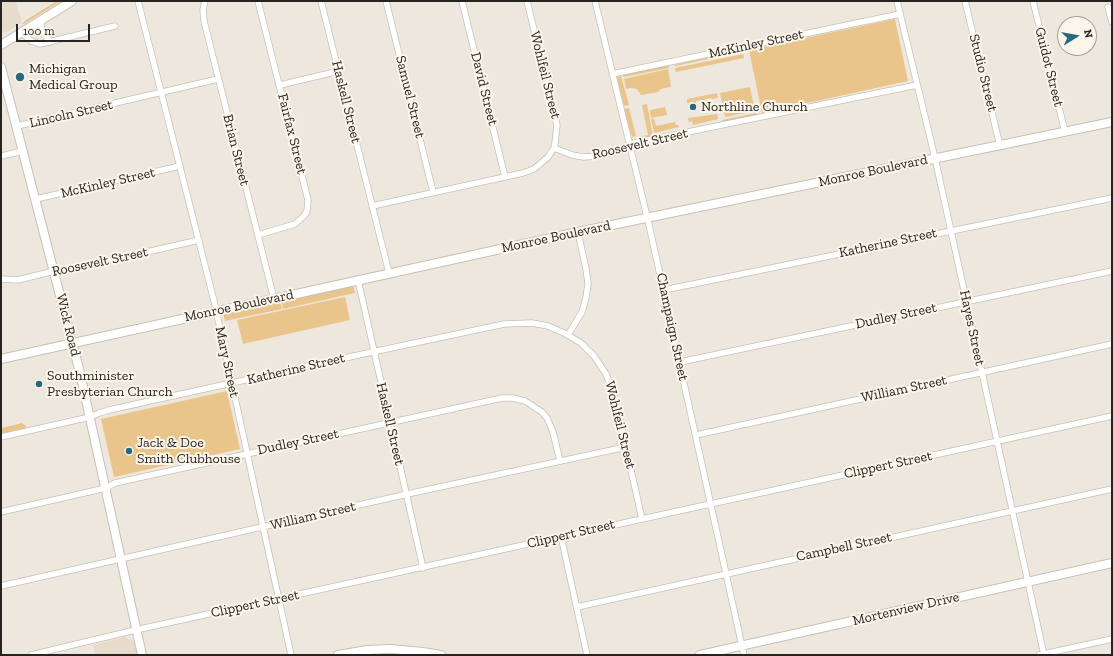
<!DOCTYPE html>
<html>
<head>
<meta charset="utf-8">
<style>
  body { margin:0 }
  #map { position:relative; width:1113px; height:656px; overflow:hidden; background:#eee7dd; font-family:"Zilla Slab",serif }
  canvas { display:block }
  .frame { position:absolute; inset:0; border:2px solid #262420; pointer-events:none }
  .north { position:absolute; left:1057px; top:16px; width:40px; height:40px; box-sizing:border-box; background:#fbf5ea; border:1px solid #a6a199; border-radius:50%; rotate:79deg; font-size:11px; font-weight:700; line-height:16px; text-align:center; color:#262420 }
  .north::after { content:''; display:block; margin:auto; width:14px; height:18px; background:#27687c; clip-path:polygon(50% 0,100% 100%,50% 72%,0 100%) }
  .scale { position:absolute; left:16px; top:24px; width:74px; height:18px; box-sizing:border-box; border:2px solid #262420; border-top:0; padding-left:5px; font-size:12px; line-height:14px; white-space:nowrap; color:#262420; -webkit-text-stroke:3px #fbf5ea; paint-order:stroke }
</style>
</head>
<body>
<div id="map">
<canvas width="1113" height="656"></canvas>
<div class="frame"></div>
<div class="north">N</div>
<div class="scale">100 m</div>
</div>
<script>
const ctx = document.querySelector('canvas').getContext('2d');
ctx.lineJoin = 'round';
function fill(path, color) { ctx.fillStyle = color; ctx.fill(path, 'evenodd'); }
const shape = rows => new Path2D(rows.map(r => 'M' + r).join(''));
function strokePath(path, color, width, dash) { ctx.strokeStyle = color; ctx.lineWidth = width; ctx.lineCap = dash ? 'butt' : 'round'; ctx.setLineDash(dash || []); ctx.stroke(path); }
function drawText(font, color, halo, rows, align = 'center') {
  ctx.font = font + ' "Zilla Slab",serif'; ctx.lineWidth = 4; ctx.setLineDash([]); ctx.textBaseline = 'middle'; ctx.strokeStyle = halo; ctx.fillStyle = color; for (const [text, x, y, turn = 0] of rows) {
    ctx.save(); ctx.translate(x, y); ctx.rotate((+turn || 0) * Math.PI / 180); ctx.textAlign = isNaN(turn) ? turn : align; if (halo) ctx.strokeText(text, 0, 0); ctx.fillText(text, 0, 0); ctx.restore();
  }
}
fill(shape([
  [1,1,16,1,22,23,6,32,3,32,1,29],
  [124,637,134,641,137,655,95,655,93,645]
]), '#e7dccc');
fill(shape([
  [57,1,61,1,24,24,22,24,26,20],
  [895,19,908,81,762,113,749,50],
  [741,50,743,52,675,66,674,65],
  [743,54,744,58,676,72,675,68],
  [668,65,669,68,624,77,623,75],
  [668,69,671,86,670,87,661,89,658,92,641,95,637,89,631,88,626,89,624,79],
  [621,76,629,105,624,106,617,78],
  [750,87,755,111,725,117,720,93],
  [717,93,718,98,712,99,711,98,705,99,705,101,703,101,702,100,696,101,696,103,694,103,692,102,687,103,687,99],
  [647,104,653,136,638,139,638,137,648,135,642,105],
  [665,107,667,115,651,118,650,110],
  [629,108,636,136,632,137,624,109],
  [756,113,757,115,723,122,722,120],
  [717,114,718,119,693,125,692,121,689,122,688,118],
  [651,119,654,119,656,126,675,122,676,125,678,125,679,127,654,133],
  [353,285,355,293,283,309,281,300],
  [345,297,350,320,243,344,237,320],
  [280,300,282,309,225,321,223,313],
  [227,391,240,449,114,477,101,419],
  [22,423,26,426,26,429,1,434,1,428]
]), '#e9c58b');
const street = shape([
  [138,1,214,301,291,655],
  [205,1,203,10,204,21,274,299],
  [321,1,389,273],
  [386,1,433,192],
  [462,1,505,177],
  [595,1,649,225,744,655],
  [897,1,935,158,1044,655],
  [965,1,1000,146],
  [1033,1,1065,132],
  [1108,7,1112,22],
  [40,21,43,33,50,42],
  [22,33,31,41,40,44,115,26],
  [612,74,900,14],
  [280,85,339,71],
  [17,126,218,79],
  [554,148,572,155,584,157,598,156,626,149,634,143,917,85],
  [1,156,23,151],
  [36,199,180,166],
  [372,206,523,173,534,169,548,157,554,148,555,143,557,125,527,1],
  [258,235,295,224,304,216,307,211,308,200,258,1],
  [1,279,18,280,54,271,60,272,199,240],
  [358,280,423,568],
  [664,290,1112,198],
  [568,335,582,312,586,298,588,283,586,269,578,232],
  [680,362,1112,271],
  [696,435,1112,344],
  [1,437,90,417,99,413,109,410,363,354,504,324,532,323,548,326,564,333,581,343,594,356,606,374,614,394,642,519],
  [1,512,106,488,115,483,502,398,512,398,525,401,542,412,547,418,553,432,560,461],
  [561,536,587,655],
  [1,586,412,493,626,447],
  [577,607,1112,489],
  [31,655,131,631,1112,416],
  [1039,655,1112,639]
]);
const secondary = shape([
  [1,45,72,1],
  [1,67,80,373,142,655],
  [1,359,578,232,1112,122],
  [338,655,367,650,391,649,423,652,441,655],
  [700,655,1112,563]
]);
strokePath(street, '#c6c0b6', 7);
strokePath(secondary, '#c6c0b6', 10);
strokePath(street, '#fff', 5.5);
strokePath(secondary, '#fff', 8);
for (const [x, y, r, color] of [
  [20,77,5,"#27687c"],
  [693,107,4,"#27687c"],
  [39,384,4,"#27687c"],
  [129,451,4,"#27687c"]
]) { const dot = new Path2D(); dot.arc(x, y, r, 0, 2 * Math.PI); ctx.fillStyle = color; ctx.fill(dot); strokePath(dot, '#fbf5ea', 1.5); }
drawText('14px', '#262420', '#fbf5ea', [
  ["McKinley Street",756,44,-12],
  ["Guidot Street",1049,67,76],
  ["Studio Street",983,73,76],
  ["Wohlfeil Street",545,75,76],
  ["David Street",484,89,76],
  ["Samuel Street",410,97,76],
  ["Haskell Street",346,102,76],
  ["Lincoln Street",71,114,-13],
  ["Fairfax Street",292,134,76],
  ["Roosevelt Street",640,144,-13],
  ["Brian Street",236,150,76],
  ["Monroe Boulevard",873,171,-12],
  ["McKinley Street",108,183,-13],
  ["Monroe Boulevard",556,237,-12],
  ["Katherine Street",888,243,-12],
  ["Roosevelt Street",100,262,-12],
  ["Monroe Boulevard",239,306,-12],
  ["Dudley Street",896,316,-12],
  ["Wick Road",68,325,76],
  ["Champaign Street",672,327,78],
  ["Hayes Street",972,328,78],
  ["Mary Street",227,362,78],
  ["Katherine Street",296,369,-13],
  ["William Street",904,389,-12],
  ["Haskell Street",390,424,77],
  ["Wohlfeil Street",620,425,76],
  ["Dudley Street",298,442,-12],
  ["Clippert Street",888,465,-12],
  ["William Street",313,516,-13],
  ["Clippert Street",571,534,-13],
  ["Campbell Street",844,547,-12],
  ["Clippert Street",255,604,-12],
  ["Mortenview Drive",906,609,-13]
]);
drawText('14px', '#262420', '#fbf5ea', [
  ["Michigan",29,69],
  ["Medical Group",29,85],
  ["Northline Church",701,107],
  ["Southminister",47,376],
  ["Presbyterian Church",47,392],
  ["Jack & Doe",137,443],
  ["Smith Clubhouse",137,459]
], 'left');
</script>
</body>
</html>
